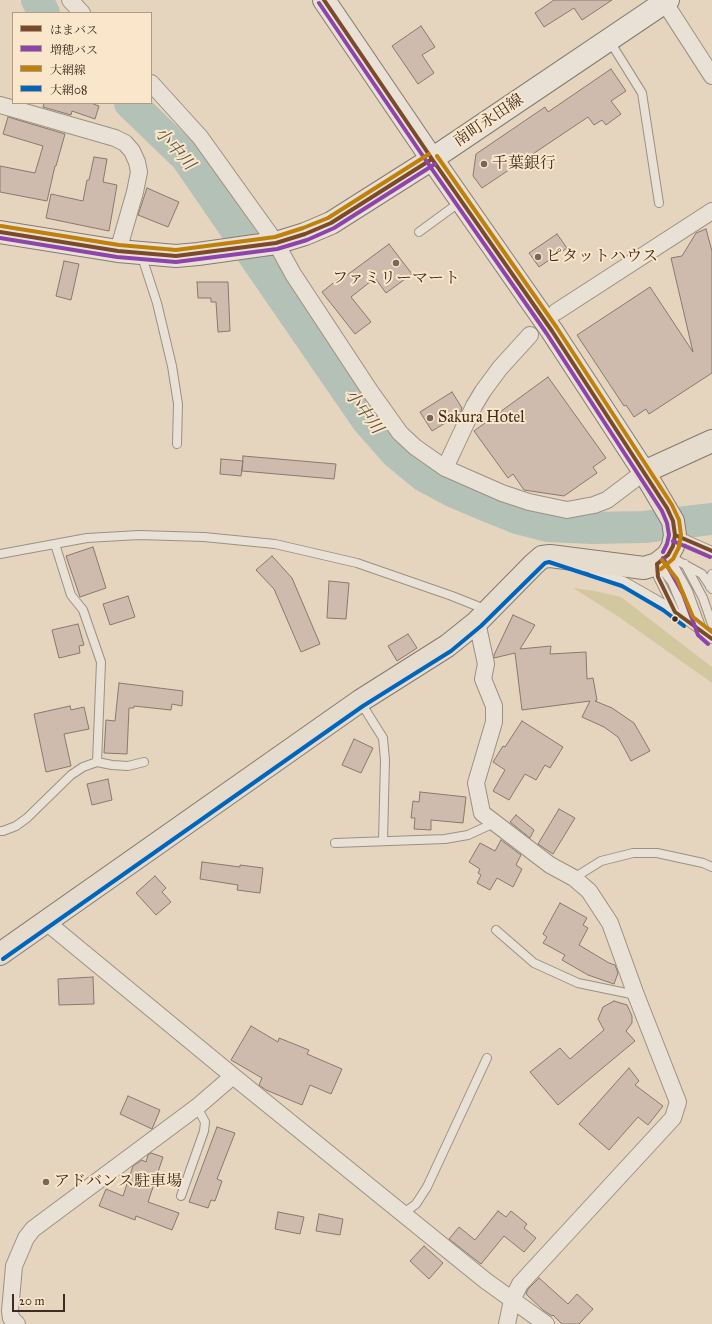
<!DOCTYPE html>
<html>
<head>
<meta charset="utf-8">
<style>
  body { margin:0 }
  #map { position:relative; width:712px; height:1324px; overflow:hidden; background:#e6d5be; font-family:"IM FELL Great Primer","Noto Serif JP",serif }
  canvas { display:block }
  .legend { position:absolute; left:12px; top:12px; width:140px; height:92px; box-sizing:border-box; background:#fae6ca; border:1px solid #af9c87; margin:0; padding:5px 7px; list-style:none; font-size:12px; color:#3e2c23 }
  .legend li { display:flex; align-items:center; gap:8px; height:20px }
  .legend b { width:20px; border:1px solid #af9c87 }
  .scale { position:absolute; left:12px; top:1294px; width:53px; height:18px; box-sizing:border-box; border:2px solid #3e2c23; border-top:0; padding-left:5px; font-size:12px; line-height:14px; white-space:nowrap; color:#3e2c23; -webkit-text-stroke:3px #fae6ca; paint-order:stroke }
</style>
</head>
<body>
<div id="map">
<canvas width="712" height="1324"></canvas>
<ul class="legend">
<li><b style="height:5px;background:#7a4b2a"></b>はまバス</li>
<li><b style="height:5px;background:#8e44ad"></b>増穂バス</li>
<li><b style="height:5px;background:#c0810a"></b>大網線</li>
<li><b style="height:5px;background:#0065bd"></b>大網08</li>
</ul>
<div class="scale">20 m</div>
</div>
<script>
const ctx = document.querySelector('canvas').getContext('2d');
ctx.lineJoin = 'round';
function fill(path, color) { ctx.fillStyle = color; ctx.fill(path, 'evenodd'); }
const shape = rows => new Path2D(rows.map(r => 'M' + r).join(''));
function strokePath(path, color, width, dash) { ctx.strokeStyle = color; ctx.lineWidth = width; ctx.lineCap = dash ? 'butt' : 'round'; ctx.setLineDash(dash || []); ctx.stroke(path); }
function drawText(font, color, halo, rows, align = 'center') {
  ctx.font = font + ' "IM FELL Great Primer","Noto Serif JP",serif'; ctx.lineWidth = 4; ctx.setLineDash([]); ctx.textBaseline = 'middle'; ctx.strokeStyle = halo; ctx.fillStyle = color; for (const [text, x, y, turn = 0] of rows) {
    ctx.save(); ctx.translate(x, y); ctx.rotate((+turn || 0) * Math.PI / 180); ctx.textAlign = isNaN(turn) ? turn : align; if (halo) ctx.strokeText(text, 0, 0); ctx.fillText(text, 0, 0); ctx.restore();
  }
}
fill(shape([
  [573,588,595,591,621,597,712,667,712,683,619,617]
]), '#d1c8a0');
strokePath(shape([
  [37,0,44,13],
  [130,103,186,157,367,420,396,453,424,476,452,491,485,505,517,518,548,526,591,528,644,527,712,519]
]), '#b4c1b6', 32);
const building = shape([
  [554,0,612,0,582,20,574,8,544,27,535,13,554,0],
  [421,26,435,47,422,55,434,73,418,84,392,46,421,26],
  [611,69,626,91,611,101,621,114,606,125,602,120,594,125,588,117,482,188,473,176,476,154,545,107,548,112,611,69],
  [44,103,91,103,99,106,95,119,72,111,71,115,43,107,44,103],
  [8,117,65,134,56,166,55,166,47,201,0,192,0,166,35,173,43,146,3,134,8,117],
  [94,157,107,159,103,182,117,185,109,231,46,218,51,194,83,201,87,180,89,180,94,157],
  [147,188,179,202,168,227,138,215,147,188],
  [706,229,712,251,712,373,649,414,646,409,634,417,626,405,624,406,577,335,650,287,693,352,671,258,682,256,696,233,706,229],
  [557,234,567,248,539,267,529,253,557,234],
  [389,244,412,274,386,293,375,278,351,297,371,322,355,334,322,292,342,276,343,278,389,244],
  [64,261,79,264,71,300,56,296,64,261],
  [197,282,228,282,230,331,218,332,216,302,211,302,211,298,198,298,197,282],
  [548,377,606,458,593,467,597,473,564,496,524,490,513,474,508,478,474,431,548,377],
  [452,392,462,408,460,414,432,431,420,412,452,392],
  [243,456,336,464,334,479,242,471,243,456],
  [221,459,243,461,241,476,220,474,221,459],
  [93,547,106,588,80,597,66,556,93,547],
  [272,556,292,578,320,644,301,652,274,589,256,570,272,556],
  [329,581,349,583,346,619,327,618,329,581],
  [128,596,135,617,110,625,103,604,128,596],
  [513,615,535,625,520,649,551,646,550,654,586,652,587,679,593,678,597,700,595,701,612,708,634,723,650,751,631,761,618,737,604,727,582,717,590,701,522,710,515,653,494,658,494,655,513,615],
  [78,624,84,645,79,646,80,653,59,658,52,630,78,624],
  [408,634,417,648,397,661,388,646,408,634],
  [119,683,183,691,182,706,172,704,171,710,134,706,134,708,129,708,127,754,104,753,106,720,115,721,119,683],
  [70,706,71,710,84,707,89,729,64,734,71,766,46,772,34,714,70,706],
  [522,721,563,747,550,768,545,765,536,780,525,774,509,800,493,791,505,770,493,762,503,746,505,747,522,721],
  [354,739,373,748,361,773,342,765,354,739],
  [108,779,112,800,92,805,87,784,108,779],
  [420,792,466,797,463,823,431,820,431,830,414,829,415,818,411,818,413,801,419,802,420,792],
  [559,809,575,818,553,854,538,844,559,809],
  [516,815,534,830,530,838,510,822,516,815],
  [501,840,521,855,516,865,522,869,513,887,497,878,490,890,477,883,481,875,478,873,480,869,469,862,480,843,495,851,501,840],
  [202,862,240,867,240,865,263,868,260,893,237,890,238,885,200,879,202,862],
  [155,876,166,888,162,892,171,902,156,915,136,893,155,876],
  [560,903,587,918,583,925,588,928,579,945,609,963,615,965,618,973,614,984,588,975,562,960,565,955,543,943,547,937,543,934,560,903],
  [93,977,94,1004,59,1005,58,979,93,977],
  [614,1001,627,1005,632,1016,632,1023,626,1031,635,1041,558,1105,530,1072,560,1048,570,1059,604,1030,598,1019,603,1007,614,1001],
  [251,1026,278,1042,279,1038,309,1050,307,1054,342,1069,331,1094,310,1085,302,1105,266,1090,259,1085,262,1078,231,1060,251,1026],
  [629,1068,639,1081,635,1085,663,1106,648,1125,638,1117,609,1150,579,1124,629,1068],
  [128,1096,160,1110,152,1129,120,1114,128,1096],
  [217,1127,235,1133,217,1179,222,1181,215,1201,211,1200,208,1208,189,1202,217,1127],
  [151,1153,163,1157,148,1202,179,1213,172,1230,136,1216,135,1220,99,1206,106,1189,123,1196,133,1166,142,1160,146,1162,148,1155,151,1153],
  [498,1211,506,1217,511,1211,527,1224,524,1228,536,1238,524,1252,504,1236,481,1264,449,1239,459,1227,475,1240,498,1211],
  [278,1212,304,1217,300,1234,275,1229,278,1212],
  [319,1214,343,1219,340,1235,316,1231,319,1214],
  [424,1246,443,1263,429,1279,410,1261,424,1246],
  [539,1278,568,1304,577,1294,593,1309,579,1324,562,1324,553,1315,552,1316,543,1310,526,1294,528,1289,539,1278]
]);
fill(building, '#cfbbad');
strokePath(building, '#857a6e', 1);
const lane = shape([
  [609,40,642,93,659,203],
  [419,232,460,202],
  [141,254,157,303,172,366,178,404,177,444],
  [676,535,712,551],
  [0,554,87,538,139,535,204,537,275,544,357,563,452,596,487,610],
  [668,555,688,591,703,632],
  [669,556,702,574,712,589],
  [657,564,658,577,674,609],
  [658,564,672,582,688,621],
  [685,564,703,598,712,624],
  [592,570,624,581,666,605,712,639],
  [710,587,709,580,712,574],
  [361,703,383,738,385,760,383,841],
  [97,762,112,765,128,766,144,762],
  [0,831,3,831,16,826,27,818,71,775,83,767,97,762,101,662,83,610,71,595,55,544],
  [335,843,445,839,468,835,494,823],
  [574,878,601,861,633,853,657,853,703,863,712,867],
  [496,930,534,963,578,983,636,995],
  [181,1196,204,1131,205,1122,197,1107],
  [404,1213,416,1204,427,1187,487,1058]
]);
const street = shape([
  [70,0,82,13],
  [663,0,712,76],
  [151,83,200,137,276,243,293,274,370,391,400,433,415,447,445,468,502,493,529,502,567,510,594,505,607,500,644,472],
  [0,105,115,138,125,143,132,151,137,162,139,172,135,192,118,251],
  [556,312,712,211],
  [445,468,474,406,483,391,500,368,530,335],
  [477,622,486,664,483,679,494,706,494,722,476,783,482,813,550,865,574,878,589,891,610,923,636,995,678,1102,673,1118,520,1284,512,1300,507,1324],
  [45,921,233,1076,486,1281,546,1324],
  [17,1324,11,1318,10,1311,14,1266,26,1238,33,1229,197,1107,233,1076]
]);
const secondary = shape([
  [324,0,432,159,552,331,644,472],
  [0,232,118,251,176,256,198,254,276,243,305,234,331,223,432,159,668,0]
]);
const primary = shape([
  [0,954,360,701,447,646,477,622,534,564,542,557,550,556,644,568,657,564,668,555,673,546,675,535,673,521,644,472,712,441]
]);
strokePath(lane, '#9c9083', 10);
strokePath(street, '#9c9083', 18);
strokePath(secondary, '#857a6e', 24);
strokePath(primary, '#857a6e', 24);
strokePath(lane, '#e9e1d6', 8);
strokePath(street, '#e9e1d6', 16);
strokePath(secondary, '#e9e1d6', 22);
strokePath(primary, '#e6dcce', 22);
strokePath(shape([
  [324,0,432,159,552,331,667,508,673,521,675,535,673,546,668,555,657,564],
  [0,232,118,251,176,256,276,243,305,234,331,223,432,159],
  [675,535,712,551],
  [657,564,658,577,675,612,712,639]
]), '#7a4b2a', 4);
strokePath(shape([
  [319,3,427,162,547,334,662,511,667,523,669,535,667,544,663,552],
  [0,238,117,257,176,262,277,249,307,240,334,228,435,164],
  [673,541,710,557],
  [663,558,683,594,698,635,708,644]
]), '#8e44ad', 4);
strokePath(shape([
  [437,156,557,328,672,505,679,520,681,535,679,547,673,559,661,569],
  [1,226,119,245,176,250,275,237,303,228,328,218,429,154],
  [662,560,677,579,693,617,712,632]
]), '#c0810a', 4);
strokePath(shape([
  [3,959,363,706,451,651,481,626,545,563,549,562,622,586,663,610,684,626]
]), '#0065bd', 4);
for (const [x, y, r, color] of [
  [484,164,4,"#796759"],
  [538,257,4,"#796759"],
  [396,263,4,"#796759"],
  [430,418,4,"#796759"],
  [675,619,3.5,"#3e2c23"],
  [46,1182,4,"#796759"]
]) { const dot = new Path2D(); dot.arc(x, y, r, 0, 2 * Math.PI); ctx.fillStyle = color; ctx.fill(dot); strokePath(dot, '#fae6ca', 1.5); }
drawText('16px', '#3e2c23', '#fae6ca', [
  ["南町永田線",489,121,-34]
]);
drawText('16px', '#3e2c23', '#fae6ca', [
  ["千葉銀行",492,164],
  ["ピタットハウス",546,257],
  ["ファミリーマート",396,279,"center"],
  ["Sakura Hotel",438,418],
  ["アドバンス駐車場",54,1182]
], 'left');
drawText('italic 17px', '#564f47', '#fae6ca', [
  ["小中川",174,149,48],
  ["小中川",363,412,53]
]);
</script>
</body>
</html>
